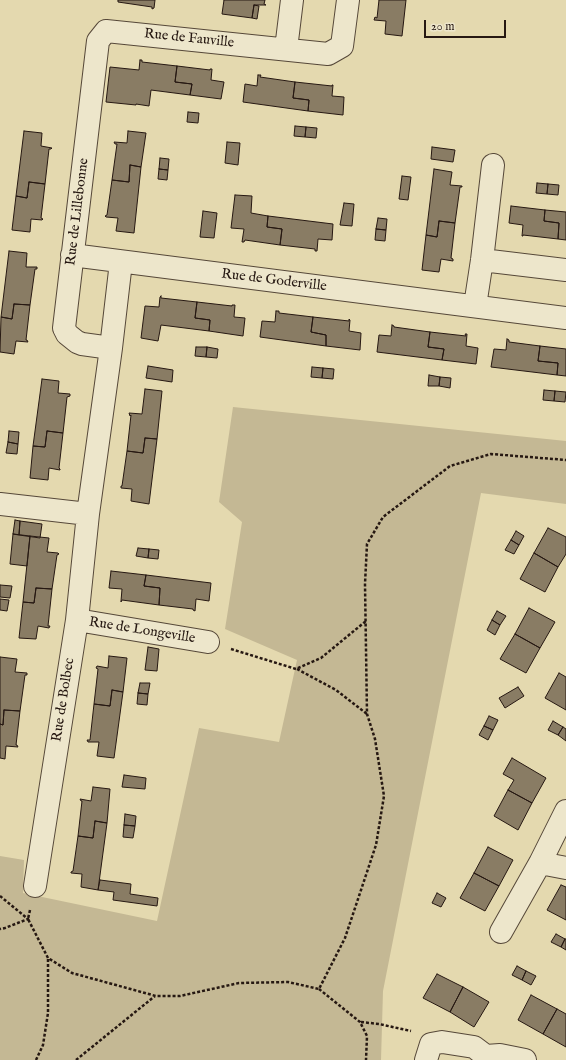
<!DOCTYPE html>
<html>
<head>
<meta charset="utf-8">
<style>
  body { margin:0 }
  #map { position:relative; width:566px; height:1060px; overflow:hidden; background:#e4d9af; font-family:"IM FELL English",serif }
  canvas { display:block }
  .scale { position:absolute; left:424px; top:20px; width:82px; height:18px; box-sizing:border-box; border:2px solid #261812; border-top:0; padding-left:5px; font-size:12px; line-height:14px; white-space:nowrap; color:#261812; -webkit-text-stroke:3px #ede6cb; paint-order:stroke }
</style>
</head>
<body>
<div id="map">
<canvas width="566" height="1060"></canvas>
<div class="scale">20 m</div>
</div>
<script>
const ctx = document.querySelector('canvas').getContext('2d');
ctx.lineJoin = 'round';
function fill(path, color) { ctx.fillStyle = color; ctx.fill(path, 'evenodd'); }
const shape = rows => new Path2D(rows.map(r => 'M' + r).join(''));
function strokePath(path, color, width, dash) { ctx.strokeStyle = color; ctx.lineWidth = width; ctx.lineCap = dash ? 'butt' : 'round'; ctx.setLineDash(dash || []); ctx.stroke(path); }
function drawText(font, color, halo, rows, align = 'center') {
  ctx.font = font + ' "IM FELL English",serif'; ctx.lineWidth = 3.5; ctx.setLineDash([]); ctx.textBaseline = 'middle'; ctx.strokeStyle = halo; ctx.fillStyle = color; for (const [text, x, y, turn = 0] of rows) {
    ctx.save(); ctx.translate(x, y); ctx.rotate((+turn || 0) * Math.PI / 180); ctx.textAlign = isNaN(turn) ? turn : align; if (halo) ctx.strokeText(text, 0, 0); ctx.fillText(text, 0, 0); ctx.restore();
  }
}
fill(shape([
  [233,407,566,441,566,504,481,493,383,991,381,1060,0,1060,0,856,24,860,23,893,157,921,199,728,279,742,297,660,225,629,242,522,219,502]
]), '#c4b894');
const building = shape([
  [118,0,155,0,154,8,152,9,152,7,118,2,118,0],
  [224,0,265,0,264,4,266,5,254,5,252,18,222,14,224,0],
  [379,0,406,0,402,36,385,34,386,21,374,20,375,17,377,18,379,0],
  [254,5,259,6,257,19,252,18,254,5],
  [140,60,142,60,142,62,177,66,175,82,192,84,190,95,151,90,149,106,136,104,136,105,106,102,110,67,139,70,140,60],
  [177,66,210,70,210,69,212,69,211,80,224,82,221,99,190,95,192,84,175,82,177,66],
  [258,75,261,75,260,77,295,82,293,98,309,100,308,111,243,102,245,84,257,86,258,75],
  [295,82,332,86,332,85,333,85,332,96,344,97,343,115,308,111,309,100,293,98,295,82],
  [188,112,199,113,198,123,187,122,188,112],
  [295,126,306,127,305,137,294,136,295,126],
  [306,127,317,128,316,138,305,137,306,127],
  [24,131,42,133,41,146,52,148,51,149,49,149,45,184,29,182,27,198,16,196,24,131],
  [128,131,146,133,141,167,130,165,129,182,112,180,117,144,115,144,114,142,127,143,128,131],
  [227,142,240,143,238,165,225,163,227,142],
  [432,147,455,150,453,162,431,159,432,147],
  [160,158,169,159,168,170,159,169,160,158],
  [130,165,141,167,134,233,116,231,118,218,106,217,105,216,107,215,112,180,129,182,130,165],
  [159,169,168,170,167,180,158,179,159,169],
  [434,169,452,172,450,185,462,186,462,187,460,187,455,223,439,221,437,237,426,235,434,169],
  [402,176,411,177,408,200,399,199,402,176],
  [29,182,45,184,41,218,43,219,42,220,31,219,30,232,12,230,16,196,27,198,29,182],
  [537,183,548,184,547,194,536,193,537,183],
  [548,184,559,185,558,195,547,194,548,184],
  [235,195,252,196,251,213,268,216,267,227,282,229,280,245,245,240,244,242,242,242,244,229,231,228,235,195],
  [344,203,354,204,352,226,340,225,344,203],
  [511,206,545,210,544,221,559,223,558,239,523,235,523,236,522,236,523,225,509,223,511,206],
  [545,210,566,212,566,240,558,239,559,223,544,221,545,210],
  [203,211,217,213,214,238,200,237,203,211],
  [268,216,333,224,332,240,318,239,317,251,315,251,315,249,280,245,282,229,267,227,268,216],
  [378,218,387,219,386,230,376,229,378,218],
  [439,221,455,223,451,258,453,259,453,261,441,259,439,272,422,270,426,235,437,237,439,221],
  [376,229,386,230,385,241,375,240,376,229],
  [9,251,27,253,26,267,37,267,37,269,35,269,30,305,14,304,12,319,1,317,9,251],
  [161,296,161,298,197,302,195,318,210,320,209,331,161,325,158,341,141,338,145,306,159,307,160,297,161,296],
  [197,302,232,306,232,305,235,305,234,317,245,318,243,336,209,331,210,320,195,318,197,302],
  [14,304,30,305,26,340,27,340,28,342,16,341,14,354,0,352,1,317,12,319,14,304],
  [276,311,279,311,279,313,313,317,311,332,326,335,326,346,260,337,262,321,275,322,276,311],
  [313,317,349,321,349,319,350,320,349,331,361,333,360,350,326,346,326,335,311,332,313,317],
  [392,325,394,326,394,327,430,332,428,347,444,349,442,360,377,352,379,335,391,336,392,325],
  [430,332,466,336,465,334,467,334,466,346,478,348,476,364,442,360,444,349,428,347,430,332],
  [507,339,509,340,509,342,540,346,538,361,558,363,557,375,491,367,494,349,506,350,507,339],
  [540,346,566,349,566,376,557,375,558,363,538,361,540,346],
  [196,347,207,347,206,357,195,356,196,347],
  [207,347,218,349,217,358,206,357,207,347],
  [148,366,173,370,172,382,146,378,148,366],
  [312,367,323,368,322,378,311,377,312,367],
  [323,368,334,369,333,379,322,378,323,368],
  [429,375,440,377,439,386,428,386,429,375],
  [440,377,451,378,450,388,439,386,440,377],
  [42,379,59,381,58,393,70,394,70,396,67,397,63,433,47,431,45,447,33,446,42,379],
  [145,389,162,391,157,439,145,438,143,453,127,451,131,415,130,416,129,413,142,414,145,389],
  [544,390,555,391,554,401,543,400,544,390],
  [555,391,566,392,565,402,554,401,555,391],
  [9,431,19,432,18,444,8,442,9,431],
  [47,431,63,433,59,468,60,469,60,470,49,468,48,480,30,478,33,446,45,447,47,431],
  [145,438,157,439,149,504,131,501,132,489,121,488,121,486,122,486,127,451,143,453,145,438],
  [8,442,18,444,17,454,6,453,8,442],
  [15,520,20,521,19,535,13,534,15,520],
  [20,521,42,524,40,538,19,535,20,521],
  [548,528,566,537,566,554,558,567,534,553,548,528],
  [516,531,524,536,519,545,511,540,516,531],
  [13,534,30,536,27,566,10,564,13,534],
  [30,536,49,538,47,552,58,553,59,554,57,555,52,589,36,588,34,603,23,602,30,536],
  [511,540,519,545,514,554,505,550,511,540],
  [138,548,149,549,148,558,136,556,138,548],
  [149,549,159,550,158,559,148,558,149,549],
  [534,553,558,567,545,592,520,579,534,553],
  [111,571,146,575,144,586,160,588,159,605,122,600,121,602,121,601,122,589,109,588,111,571],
  [146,575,211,583,209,601,196,599,195,611,193,610,193,609,159,605,160,588,144,586,146,575],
  [0,585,12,586,10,598,0,597,0,585],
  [36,588,52,589,48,626,50,626,49,628,38,626,36,639,19,638,23,602,34,603,36,588],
  [0,599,9,600,7,611,0,610,0,599],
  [529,608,555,622,540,648,515,634,529,608],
  [497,611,506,616,500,625,492,620,497,611],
  [492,620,500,625,495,635,487,630,492,620],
  [515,634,540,648,526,673,500,659,515,634],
  [148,647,159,649,157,671,145,670,148,647],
  [109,656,127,658,123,692,112,690,110,706,94,704,98,669,96,668,97,666,108,668,109,656],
  [0,657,17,659,15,672,27,673,27,675,25,675,20,711,4,710,3,725,0,724,0,657],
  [559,673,566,677,566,710,545,698,559,673],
  [140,683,150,683,148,694,138,693,140,683],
  [518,687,524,696,505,708,499,698,518,687],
  [112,690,123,692,114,758,97,756,99,742,88,742,87,740,90,740,94,704,110,706,112,690],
  [138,693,148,694,147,705,137,704,138,693],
  [4,710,20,711,16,745,17,745,18,747,6,746,5,759,0,758,0,724,3,725,4,710],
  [489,716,498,720,493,730,484,726,489,716],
  [553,721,563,727,558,735,548,730,553,721],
  [484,726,493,730,488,740,479,735,484,726],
  [563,727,566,729,566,741,558,735,563,727],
  [512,758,546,778,532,803,508,790,514,780,503,774,512,758],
  [124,775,146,778,145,789,122,787,124,775],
  [93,787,110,789,107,823,95,821,93,838,78,836,82,801,81,801,80,799,91,801,93,787],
  [508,790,532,803,518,830,494,816,508,790],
  [125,814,136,816,135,826,124,825,125,814],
  [95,821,107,823,98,890,81,887,82,874,71,873,71,872,73,871,78,836,93,838,95,821],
  [124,825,135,826,133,838,123,837,124,825],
  [488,847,513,860,499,886,474,873,488,847],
  [474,873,499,886,485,911,460,898,474,873],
  [100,880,131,884,130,894,158,898,157,906,113,900,114,892,98,890,100,880],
  [561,885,566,887,566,920,547,910,561,885],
  [437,893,446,898,441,907,432,903,437,893],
  [556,934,565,939,561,947,551,942,556,934],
  [565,939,566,939,566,950,561,947,565,939],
  [517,966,526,971,522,980,512,975,517,966],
  [526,971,536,976,531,985,522,980,526,971],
  [437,974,463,987,450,1012,423,998,437,974],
  [463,987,489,1002,474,1027,450,1012,463,987],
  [531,995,557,1009,543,1034,518,1020,531,995],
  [557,1009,566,1014,566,1047,543,1034,557,1009]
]);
fill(building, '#897c64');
strokePath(building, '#261812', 1);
const street = shape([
  [286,49,292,0],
  [72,255,566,318],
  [482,260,566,270],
  [475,306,482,260,493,165],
  [111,348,82,344,77,342,67,334,64,328,98,41,106,31,328,54,342,46,348,0],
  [0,504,88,514,111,348,121,262],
  [77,620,208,642],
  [540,863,566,868],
  [35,886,77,620,88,514],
  [501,932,540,863,566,811],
  [426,1060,431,1044,442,1042,474,1047,486,1056,500,1055,525,1060]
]);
strokePath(street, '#564839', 24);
strokePath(shape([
  [231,649,296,669,321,658,366,621],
  [297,669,336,690,367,714],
  [0,896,28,919,5,928,0,929],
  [30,910,28,919,48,958,72,973,156,996,180,996,239,983,288,982,319,989,345,938,376,845,384,796,375,739,367,714,365,584,367,544,383,517,450,466,491,454,566,460],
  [319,989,360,1022,367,1036,366,1060],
  [361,1022,379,1024,411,1031],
  [36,1060,43,1045,48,1013,48,958],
  [76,1060,155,996]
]), '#261812', 2.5, [3, 2]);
strokePath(street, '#ede6cb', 22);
drawText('14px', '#261812', '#ede6cb', [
  ["Rue de Fauville",189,39,6],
  ["Rue de Lillebonne",78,212,-83],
  ["Rue de Goderville",274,281,7],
  ["Rue de Longeville",142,631,9],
  ["Rue de Bolbec",64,700,-81]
]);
</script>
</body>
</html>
